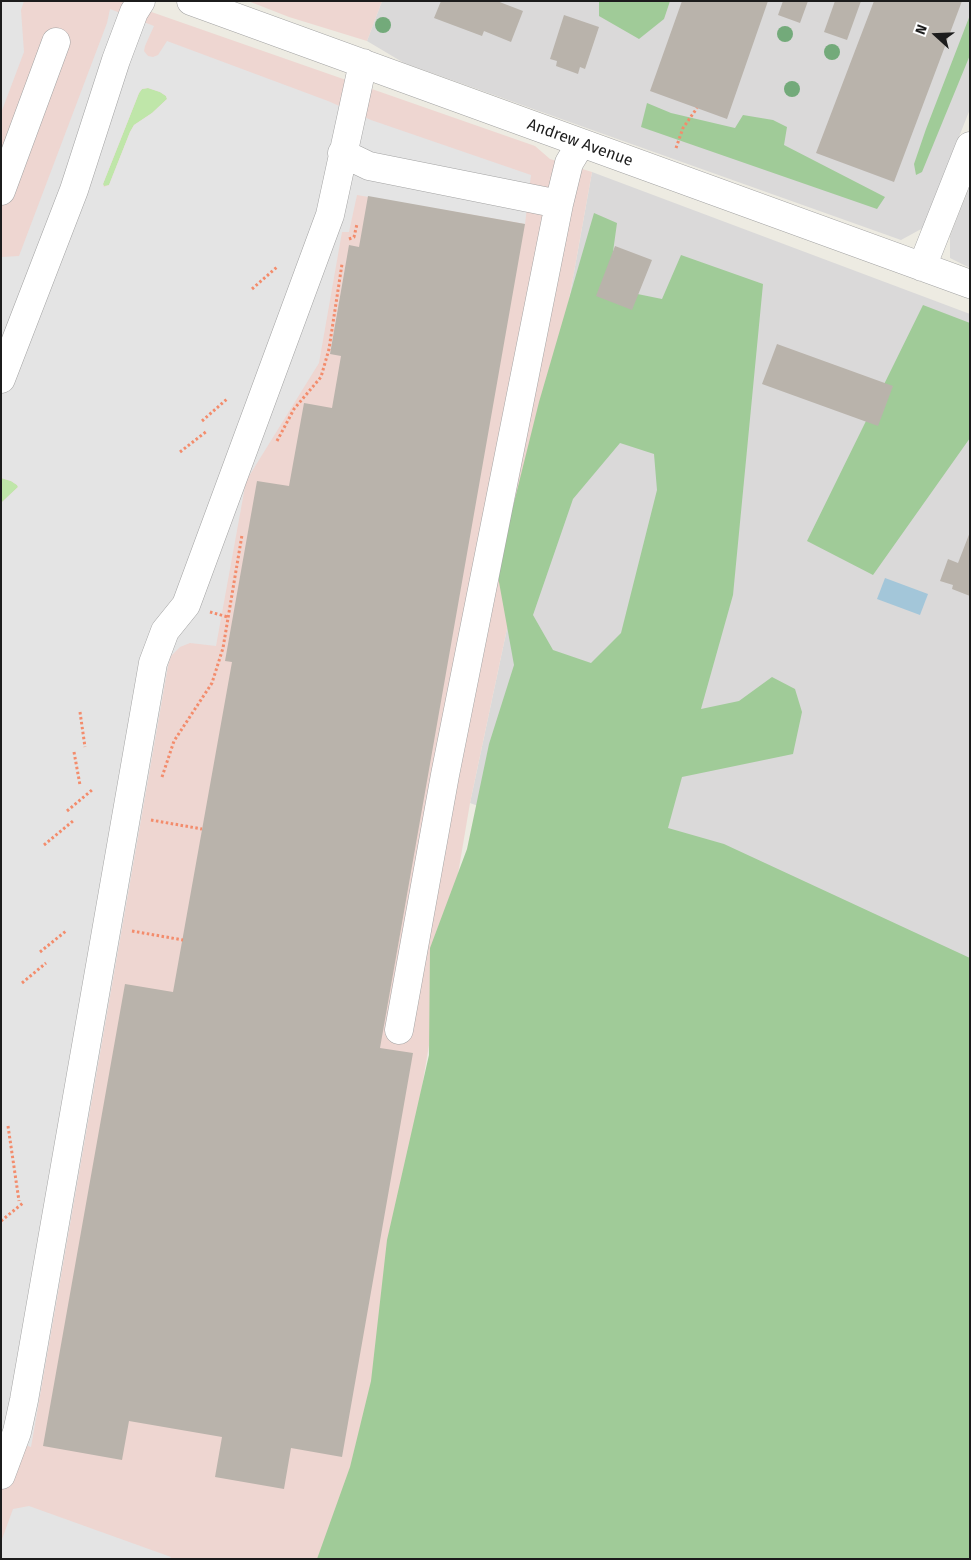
<!DOCTYPE html>
<html>
<head>
<meta charset="utf-8">
<style>
  body { margin:0 }
  #map { position:relative; width:971px; height:1560px; overflow:hidden; background:#edebe2; font-family:"Fira Sans",sans-serif }
  canvas { display:block }
  .frame { position:absolute; inset:0; border:2px solid #1c1c1c; pointer-events:none }
  .north { position:absolute; left:911px; top:10px; width:50px; height:50px; -webkit-text-stroke:4px #fff; paint-order:stroke; rotate:290deg; font-size:14px; font-weight:700; line-height:20px; text-align:center; color:#1c1c1c }
  .north::after { content:''; display:block; margin:auto; width:18px; height:22px; background:#1c1c1c; clip-path:polygon(50% 0,100% 100%,50% 72%,0 100%) }
</style>
</head>
<body>
<div id="map">
<canvas width="971" height="1560"></canvas>
<div class="frame"></div>
<div class="north">N</div>
</div>
<script>
const ctx = document.querySelector('canvas').getContext('2d');
ctx.lineJoin = 'round';
function fill(path, color) { ctx.fillStyle = color; ctx.fill(path, 'evenodd'); }
const shape = rows => new Path2D(rows.map(r => 'M' + r).join(''));
function strokePath(path, color, width, dash) { ctx.strokeStyle = color; ctx.lineWidth = width; ctx.lineCap = dash ? 'butt' : 'round'; ctx.setLineDash(dash || []); ctx.stroke(path); }
function drawText(font, color, halo, rows, align = 'center') {
  ctx.font = font + ' "Fira Sans",sans-serif'; ctx.lineWidth = 5; ctx.setLineDash([]); ctx.textBaseline = 'middle'; ctx.strokeStyle = halo; ctx.fillStyle = color; for (const [text, x, y, turn = 0] of rows) {
    ctx.save(); ctx.translate(x, y); ctx.rotate((+turn || 0) * Math.PI / 180); ctx.textAlign = isNaN(turn) ? turn : align; if (halo) ctx.strokeText(text, 0, 0); ctx.fillText(text, 0, 0); ctx.restore();
  }
}
fill(shape([
  [382,1,970,1,970,109,923,228,901,240,404,63,367,41],
  [592,172,970,314,970,987,470,803,526,539],
  [970,185,970,268,950,258,950,236]
]), '#dad9d9');
fill(shape([
  [1,1,120,1,535,146,550,159,592,172,526,539,470,803,342,1559,1,1559],
  [248,1,382,1,367,41,289,17]
]), '#eed6d1');
fill(shape([
  [148,88,160,92,166,96,167,99,152,113,134,125,130,132,109,185,104,186,103,184,139,93,142,89],
  [1,478,11,481,17,485,18,487,1,503]
]), '#bfe6a9');
fill(shape([
  [599,1,670,1,664,19,639,39,599,16],
  [970,15,970,55,922,172,916,175,914,164,926,129],
  [647,103,671,113,735,128,743,115,773,120,787,127,784,145,885,197,877,209,641,127],
  [594,213,617,223,608,288,662,299,681,255,763,284,733,595,701,709,739,701,772,677,795,689,802,712,793,754,682,777,668,828,724,844,970,958,970,1559,317,1559,350,1467,371,1381,387,1240,429,1055,430,948,467,849,489,744,514,665,497,571,539,402],
  [620,443,654,454,657,490,621,633,591,663,553,650,533,615,573,499],
  [923,305,970,323,970,438,873,575,807,541]
]), '#a0cb98');
fill(shape([
  [1,1,24,1,21,10,24,52,1,113],
  [110,9,154,26,145,46,144,51,148,56,153,57,158,55,167,41,328,101,371,120,531,175,525,224,357,195,349,232,342,232,319,363,246,481,216,646,190,643,180,647,171,656,168,666,31,1447,1,1436,1,503,18,487,17,485,11,481,1,478,1,259,2,257,19,256,107,23],
  [148,88,160,92,166,96,167,99,152,113,134,125,130,132,109,185,104,187,103,184,139,93,142,89],
  [29,1506,171,1557,170,1559,1,1559,1,1542,13,1509]
]), '#e4e4e4');
fill(shape([
  [885,578,928,594,920,615,877,599]
]), '#a3c6d9');
fill(shape([
  [441,1,497,1,523,11,511,42,484,31,482,36,434,18],
  [682,1,768,1,727,119,650,91],
  [783,1,808,1,800,23,778,15],
  [835,1,861,1,847,40,824,32],
  [874,1,962,1,894,182,816,153],
  [564,15,599,27,585,69,580,67,578,74,556,66,557,61,550,59],
  [368,196,525,224,380,1048,413,1053,342,1457,291,1448,284,1489,215,1477,222,1437,129,1421,122,1460,43,1446,125,984,173,992,232,662,225,661,257,481,289,486,304,403,332,408,341,356,330,354,349,245,359,247],
  [615,246,652,260,632,310,596,296],
  [777,344,893,386,878,426,762,384],
  [970,532,970,596,952,589,953,585,940,581,948,559,958,563]
]), '#b9b3ab');
const minor = shape([
  [191,1,970,284],
  [342,153,369,166,559,204],
  [1,191,56,42],
  [922,267,970,146],
  [1,379,74,190,116,60,134,12,141,1],
  [399,1030,445,775,559,204,569,163,581,143],
  [1,1475,17,1432,24,1400,153,663,165,631,186,605,330,215,363,63]
]);
strokePath(minor, '#a3a3a3', 29);
strokePath(shape([
  [676,148,683,128,697,108],
  [349,239,354,237,357,224],
  [252,289,277,267],
  [202,421,227,399],
  [277,441,294,409,321,377,329,349,342,264],
  [180,452,207,431],
  [210,612,228,617],
  [80,712,85,747],
  [74,752,80,785],
  [162,777,174,741,212,683,223,648,242,535],
  [67,811,92,790],
  [151,820,202,829],
  [44,845,73,821],
  [132,931,183,940],
  [40,952,66,931],
  [22,983,46,963],
  [8,1126,19,1201],
  [1,1221,23,1203]
]), '#f38c6c', 3, [2.5, 2.5]);
strokePath(minor, '#fff', 28);
ctx.fillStyle = '#73aa7a';
for (const [x, y] of [
  [383,25],
  [785,34],
  [832,52],
  [792,89]
]) { ctx.beginPath(); ctx.arc(x, y, 8, 0, 2 * Math.PI); ctx.fill(); }
drawText('16px', '#1c1c1c', '#fff', [
  ["Andrew Avenue",580,143,20]
]);
</script>
</body>
</html>
